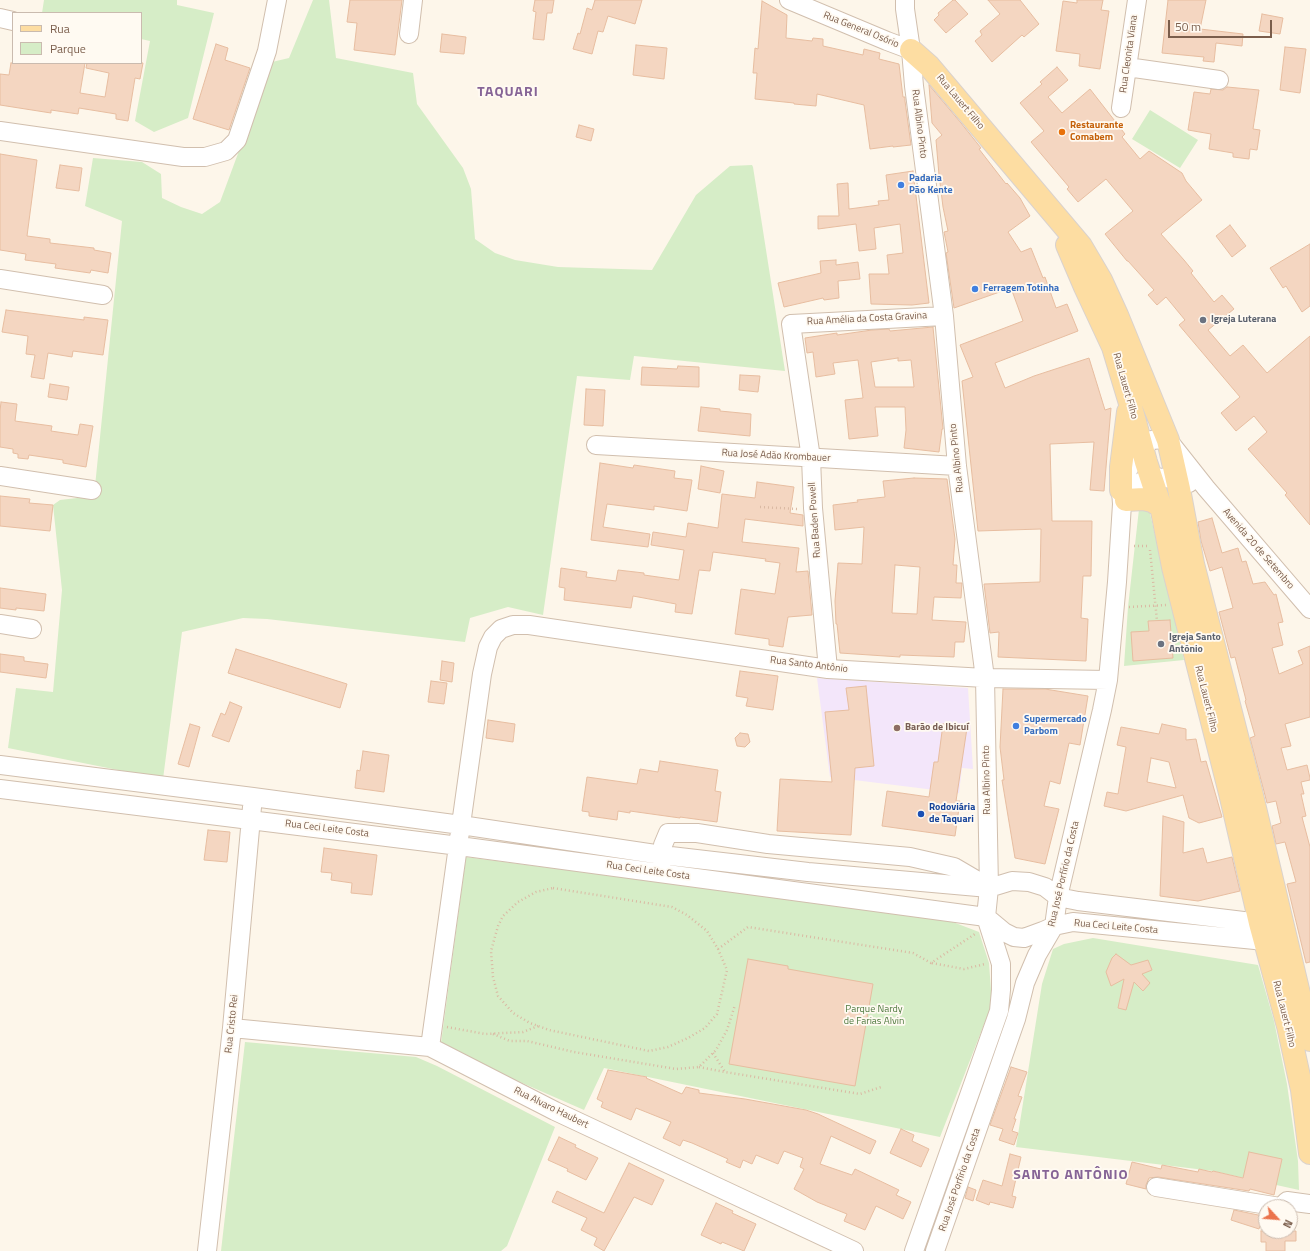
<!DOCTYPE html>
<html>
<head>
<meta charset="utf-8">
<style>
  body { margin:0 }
  #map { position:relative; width:1310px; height:1251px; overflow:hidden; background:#fdf6ea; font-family:"Titillium Web",sans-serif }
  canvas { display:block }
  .legend { position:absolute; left:12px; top:12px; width:130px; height:52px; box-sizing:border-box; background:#fffaf2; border:1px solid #cabbaf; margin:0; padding:5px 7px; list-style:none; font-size:12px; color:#7a5d4b }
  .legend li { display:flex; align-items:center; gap:8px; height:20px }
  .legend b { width:20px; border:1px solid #cabbaf }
  .north { position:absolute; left:1258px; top:1199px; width:40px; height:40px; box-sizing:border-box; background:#fffaf2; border:1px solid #cabbaf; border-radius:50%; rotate:116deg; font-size:11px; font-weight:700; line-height:16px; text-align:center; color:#7a5d4b }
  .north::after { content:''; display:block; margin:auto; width:14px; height:18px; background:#eb734c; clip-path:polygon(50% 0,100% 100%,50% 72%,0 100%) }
  .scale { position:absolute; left:1168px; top:20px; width:104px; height:18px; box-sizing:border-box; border:2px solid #7a5d4b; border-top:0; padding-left:5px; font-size:12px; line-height:14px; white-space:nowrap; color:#7a5d4b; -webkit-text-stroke:3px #fffaf2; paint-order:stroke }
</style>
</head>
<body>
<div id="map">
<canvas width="1310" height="1251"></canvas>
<ul class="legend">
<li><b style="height:5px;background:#fddda2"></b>Rua</li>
<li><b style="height:11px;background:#d6edc7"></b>Parque</li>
</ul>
<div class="north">N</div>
<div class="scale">50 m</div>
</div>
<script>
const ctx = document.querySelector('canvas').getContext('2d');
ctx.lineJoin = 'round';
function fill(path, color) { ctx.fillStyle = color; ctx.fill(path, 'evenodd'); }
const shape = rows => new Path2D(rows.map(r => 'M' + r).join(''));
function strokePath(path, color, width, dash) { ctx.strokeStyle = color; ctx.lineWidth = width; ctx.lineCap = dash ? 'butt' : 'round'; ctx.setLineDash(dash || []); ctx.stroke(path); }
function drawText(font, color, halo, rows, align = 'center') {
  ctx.font = font + ' "Titillium Web",sans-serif'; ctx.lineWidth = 3.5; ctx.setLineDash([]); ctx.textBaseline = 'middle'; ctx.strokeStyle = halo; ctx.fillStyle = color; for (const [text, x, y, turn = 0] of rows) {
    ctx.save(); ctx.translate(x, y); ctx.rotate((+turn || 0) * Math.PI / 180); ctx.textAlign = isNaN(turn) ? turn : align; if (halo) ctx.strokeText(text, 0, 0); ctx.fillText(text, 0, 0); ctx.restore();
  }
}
fill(shape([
  [817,678,968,688,973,769,962,768,959,793,830,777]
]), '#f3e6fa');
fill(shape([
  [44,0,177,0,177,5,214,13,188,118,154,132,135,121,150,41,141,39,141,13,42,13],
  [313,0,329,0,336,58,413,73,417,104,463,168,471,189,475,239,495,253,515,260,558,267,652,270,696,195,730,166,752,165,753,167,785,371,634,356,630,380,577,376,543,615,508,607,470,618,465,642,267,619,243,618,182,632,163,779,8,748,16,688,53,692,62,590,53,505,60,500,94,496,122,221,85,206,93,158,142,162,161,174,162,198,181,207,202,214,220,202,272,62,289,58],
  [1150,110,1198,140,1180,168,1132,139],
  [1139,509,1149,509,1184,660,1124,666,1128,607],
  [466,857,945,919,979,932,989,963,992,1004,940,1137,604,1068,584,1110,458,1055,441,1043],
  [1093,938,1258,965,1274,1021,1287,1084,1298,1161,1299,1190,1213,1171,1016,1147,1042,984,1053,949,1064,944],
  [245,1042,416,1057,437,1066,555,1127,507,1246,501,1251,221,1251]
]), '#d6edc7');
const building = shape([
  [350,0,402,0,395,55,354,50,357,23,347,22,350,0],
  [535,0,554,0,552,13,547,13,544,40,533,39,536,12,533,11,535,0],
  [595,0,642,0,635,24,608,16,603,32,598,31,592,54,573,49,578,33,580,34,587,8,592,10,595,0],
  [953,0,955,0,968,14,946,33,934,20,939,15,938,13,953,0],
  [988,0,1020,0,1039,24,1024,37,1022,35,992,62,975,41,982,35,980,31,1000,14,988,0],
  [1077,0,1103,0,1101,10,1109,11,1100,69,1079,66,1080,54,1056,51,1063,1,1077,3,1077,0],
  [1168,0,1206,0,1200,29,1243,34,1242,46,1216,43,1214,62,1203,61,1204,57,1162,53,1168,0],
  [762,1,787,15,786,38,812,41,813,38,823,39,823,46,863,55,864,49,880,53,879,59,899,64,903,97,905,97,905,101,911,145,893,147,893,146,870,149,864,105,817,94,816,106,794,104,794,103,755,99,757,73,753,73,755,48,758,49,762,1],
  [1262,14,1283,18,1280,34,1259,31,1262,14],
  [442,34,466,37,464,54,440,52,442,34],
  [216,44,228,48,225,60,250,68,229,130,193,119,216,44],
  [636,45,667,48,664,79,633,75,636,45],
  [1285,47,1306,49,1300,93,1280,90,1285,47],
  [11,63,85,63,80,93,105,97,109,73,86,68,87,63,143,63,140,79,135,78,128,121,116,119,116,114,79,108,78,114,51,110,51,113,0,105,0,74,9,75,11,63],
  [1057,67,1068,80,1048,97,1062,113,1090,89,1125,134,1122,137,1140,159,1149,151,1182,173,1186,181,1202,200,1161,234,1184,260,1193,271,1191,273,1214,302,1222,295,1234,309,1208,330,1230,356,1243,345,1267,373,1310,336,1310,525,1285,495,1287,493,1248,449,1267,432,1254,416,1236,431,1221,413,1240,397,1179,325,1185,320,1166,297,1157,305,1148,295,1154,290,1128,261,1127,261,1105,234,1133,211,1106,179,1078,202,1067,189,1069,187,1031,142,1044,131,1020,103,1042,84,1040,82,1057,67],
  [929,85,961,123,981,148,979,149,1006,184,1007,183,1020,198,1030,216,1008,232,1021,252,1031,248,1043,278,1045,277,1056,308,1067,304,1078,331,995,363,1005,388,1034,376,1089,358,1105,410,1111,408,1104,491,1090,490,1094,442,1050,444,1052,521,1092,521,1091,576,1083,576,1081,618,1088,619,1086,661,998,657,999,632,990,633,984,584,1040,582,1041,529,978,531,962,381,973,377,960,345,1023,321,1011,288,954,308,946,253,948,252,944,232,948,231,943,207,939,175,936,140,942,135,932,123,929,85],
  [1227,87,1259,90,1253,129,1260,130,1257,150,1250,149,1249,159,1233,157,1233,153,1209,149,1211,134,1188,130,1194,92,1210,94,1211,89,1223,90,1227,87],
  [579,125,594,129,591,141,576,137,579,125],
  [0,154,37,160,27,236,50,239,50,243,94,248,94,250,111,253,108,273,91,270,90,273,55,268,56,264,25,260,26,254,0,250,0,154],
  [60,165,82,168,79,191,56,188,60,165],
  [913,171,929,303,912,305,871,304,869,274,889,274,887,255,903,253,900,224,874,228,876,249,859,251,856,224,818,229,818,216,839,216,837,184,848,183,849,209,879,205,878,201,889,200,886,175,913,171],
  [1230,225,1246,246,1232,257,1216,236,1230,225],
  [1310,244,1310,306,1302,312,1286,286,1283,288,1270,268,1310,244],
  [836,260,836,265,858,262,860,279,838,281,839,298,824,300,823,298,784,307,778,283,821,273,820,261,836,260],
  [6,310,84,320,84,317,108,320,103,355,73,351,72,357,48,353,44,379,31,377,35,355,26,354,28,336,2,332,6,310],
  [933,327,943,429,942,429,939,452,904,448,906,430,905,407,875,407,878,436,849,439,845,400,863,398,858,360,833,363,835,374,816,377,813,352,807,353,805,338,837,333,837,335,872,330,889,329,890,331,933,327],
  [898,358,898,361,911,360,914,387,875,387,871,362,898,358],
  [678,366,699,367,699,387,641,385,642,367,677,369,678,366],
  [740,375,760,376,758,392,739,390,740,375],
  [50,384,69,387,67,400,48,397,50,384],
  [586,389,605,390,603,426,584,425,586,389],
  [1,402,17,404,15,421,52,426,51,431,78,435,80,424,93,426,86,467,63,463,63,460,29,455,28,459,18,458,18,454,13,453,13,449,0,447,0,411,1,402],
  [701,407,720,409,720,411,751,414,750,436,698,431,701,407],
  [600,463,633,468,634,465,675,471,674,478,692,480,687,511,654,506,654,510,607,504,603,527,650,534,648,547,591,540,600,463],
  [701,466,724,471,720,493,698,489,701,466],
  [914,478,947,479,955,539,953,565,957,565,956,583,962,583,961,598,934,597,932,620,966,622,964,642,955,642,954,657,900,655,900,657,840,653,837,624,836,624,835,601,838,563,862,564,864,527,835,530,833,505,858,502,857,500,885,497,883,481,914,478],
  [895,565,920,567,917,614,892,613,895,565],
  [757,482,794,487,790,513,803,515,803,526,745,519,742,542,799,548,796,572,808,571,812,615,788,617,783,647,769,645,769,639,735,634,741,589,775,594,780,563,765,561,766,559,713,552,710,571,699,570,692,614,675,612,676,604,633,596,631,608,564,600,565,588,559,587,561,568,587,572,586,577,616,581,618,570,644,573,644,575,679,580,684,550,651,545,653,532,686,537,688,523,718,528,722,494,755,498,757,482],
  [0,496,30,499,29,503,53,505,50,531,0,526,0,496],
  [1212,518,1222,553,1238,548,1242,562,1246,561,1253,584,1265,582,1274,595,1276,594,1283,622,1278,623,1283,645,1272,648,1279,674,1303,664,1298,651,1310,646,1310,717,1285,724,1291,746,1281,748,1287,770,1307,765,1310,778,1310,780,1301,782,1304,794,1301,794,1306,816,1302,817,1310,847,1310,962,1306,963,1287,884,1296,882,1285,842,1276,844,1272,826,1281,823,1276,801,1267,803,1250,738,1255,736,1245,701,1246,700,1235,657,1231,658,1219,612,1233,608,1222,567,1210,571,1201,541,1198,522,1212,518],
  [0,588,46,594,44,611,16,608,16,610,0,608,0,588],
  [1170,620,1173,658,1133,661,1131,632,1149,631,1148,621,1170,620],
  [236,649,347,684,340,708,228,673,236,649],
  [0,654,24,657,24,661,48,664,46,678,0,672,0,654],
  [442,661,454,663,452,682,440,680,442,661],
  [740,671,778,676,773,710,746,706,748,698,736,696,740,671],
  [431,681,447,683,444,704,428,702,431,681],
  [866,686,874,766,855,768,851,835,777,831,780,779,832,782,825,712,849,710,846,688,866,686],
  [1003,689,1045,689,1088,696,1080,745,1069,743,1060,784,1050,781,1044,806,1059,809,1045,864,1015,858,1002,780,1004,780,1000,747,1003,689],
  [230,702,242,707,229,742,212,736,221,713,225,715,230,702],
  [488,720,515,724,513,742,486,738,488,720],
  [190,724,200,727,189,767,178,764,190,724],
  [943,724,967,728,956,801,960,801,955,836,882,826,887,791,929,797,934,762,938,762,943,724],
  [1162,724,1186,729,1186,740,1196,739,1201,762,1206,761,1222,817,1199,823,1189,818,1183,795,1126,811,1104,806,1107,792,1118,794,1126,747,1117,745,1121,727,1159,734,1162,724],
  [1151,758,1169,762,1176,788,1147,782,1151,758],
  [740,733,748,734,750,742,745,747,737,746,735,738,740,733],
  [363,751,389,755,384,792,355,788,357,770,360,771,363,751],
  [660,761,718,770,715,791,721,792,717,822,680,817,680,818,630,811,630,813,618,811,617,820,589,816,589,812,582,811,587,777,637,784,640,769,658,772,660,761],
  [1163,816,1184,822,1183,853,1203,848,1207,863,1232,857,1240,891,1198,901,1160,896,1163,816],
  [208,830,230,832,227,862,204,860,208,830],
  [324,848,377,855,372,895,351,893,352,883,331,880,332,873,321,872,324,848],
  [1116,954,1131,965,1148,960,1152,970,1142,974,1150,983,1143,991,1134,982,1126,1010,1118,1008,1124,979,1111,986,1106,972,1112,958,1116,954],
  [748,959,788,966,788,969,873,984,855,1086,729,1064,748,959],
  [1011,1067,1027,1072,1018,1096,1022,1097,1014,1119,1016,1119,1012,1131,1018,1133,1014,1145,999,1140,1003,1129,990,1125,1011,1067],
  [608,1070,647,1077,646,1078,682,1094,686,1087,699,1090,699,1093,745,1099,806,1110,818,1114,876,1141,870,1154,831,1136,820,1164,852,1175,855,1169,899,1190,896,1195,911,1202,903,1219,876,1206,865,1230,844,1221,847,1214,817,1202,794,1189,804,1169,800,1167,803,1158,784,1151,778,1164,756,1155,752,1164,743,1160,740,1168,726,1162,728,1159,692,1143,683,1140,680,1146,663,1138,671,1122,636,1108,631,1120,601,1107,603,1102,597,1099,608,1070],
  [901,1129,914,1135,912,1141,929,1149,921,1167,890,1153,901,1129],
  [559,1137,576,1145,575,1147,598,1158,586,1180,567,1171,568,1169,548,1160,559,1137],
  [1249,1152,1282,1159,1274,1195,1250,1189,1249,1191,1158,1177,1149,1178,1146,1185,1146,1189,1126,1184,1132,1162,1161,1169,1162,1165,1198,1172,1199,1169,1212,1172,1213,1171,1243,1178,1249,1152],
  [1010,1154,1021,1157,1012,1196,1016,1197,1013,1208,990,1202,989,1205,976,1200,983,1180,1002,1186,1010,1154],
  [629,1163,664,1180,652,1205,634,1197,604,1251,594,1245,597,1238,581,1230,587,1218,552,1202,557,1191,604,1213,629,1163],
  [968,1187,976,1190,973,1201,965,1198,968,1187],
  [716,1203,733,1211,732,1213,756,1224,744,1251,722,1242,721,1244,701,1235,716,1203],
  [1234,1210,1263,1216,1259,1229,1231,1220,1234,1210],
  [1261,1231,1296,1231,1296,1241,1285,1241,1285,1251,1266,1251,1266,1242,1261,1242,1261,1231]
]);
fill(building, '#f4d6c1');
strokePath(building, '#e7bda0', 1);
const minor = shape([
  [789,0,887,41,911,50],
  [905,0,905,9,911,50,914,86,944,316,957,466,985,678,989,888,986,917,1001,964,1001,990,999,1011,914,1251],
  [0,18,13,21],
  [409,34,413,0],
  [1127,67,1219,80],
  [1121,108,1137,0],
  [0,131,183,157,205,157,226,151,237,140,267,51,277,0],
  [0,279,103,295],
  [596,445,957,466],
  [0,476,92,490],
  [1122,504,1141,482,1152,477,1177,479,1189,483],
  [0,624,32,629],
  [828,669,813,508,811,458,791,324,944,316],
  [0,765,253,797,461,825,662,855,808,872,989,888,1012,881,1029,882,1045,887,1058,897,1078,901,1260,923,1269,914],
  [0,789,459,846,986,917,1004,932,1014,937,1024,938,1043,931,1054,926,1073,922,1265,941,1274,934],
  [661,867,663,845,668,833,697,833,768,844,910,857,954,867,983,884],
  [232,1028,430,1047,555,1111,854,1251],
  [430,1047,482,674,488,647,493,637,501,629,513,625,529,625,828,669,985,678,1108,680],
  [1156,1187,1280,1207],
  [1281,1207,1287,1201,1310,1204],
  [207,1251,232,1028,252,807],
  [935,1251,1016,1019,1025,983,1037,955,1054,926,1058,897,1102,710,1108,680,1117,582,1122,504,1121,490,1129,468,1142,448,1152,440,1163,439,1168,440,1206,488,1310,609]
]);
const major = shape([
  [911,50,929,66,1081,246,1101,280,1117,315,1148,391,1168,440,1179,489,1193,564,1250,787,1310,1040],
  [1067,245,1085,287,1113,347,1129,400,1146,462,1162,511,1173,567,1230,793,1260,923,1288,1026,1302,1090,1310,1153],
  [1121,490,1121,467,1128,412],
  [1126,500,1144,499,1152,501,1160,506]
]);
strokePath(minor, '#d1bfae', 20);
strokePath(major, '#dad2cd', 24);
strokePath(shape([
  [760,507,798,509],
  [1134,546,1150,546],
  [1150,550,1157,621],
  [1129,607,1166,605],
  [553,888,672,907,687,915,707,931,718,949,727,970,717,1014,705,1028,688,1038,668,1047,649,1051,549,1030,530,1023,513,1013,498,996,493,977,491,951,498,926,503,916,518,902,536,892,553,888],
  [718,949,748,927,913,953,931,963,975,934],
  [932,963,964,969,985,964],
  [447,1027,485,1034,523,1032,538,1026],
  [493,1034,510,1041,527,1041,574,1052,676,1069,699,1067,716,1050,727,1030,735,1005],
  [713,1053,725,1072,860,1094,881,1087],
  [699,1067,725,1072]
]), '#dab9a3', 2.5, [1, 3]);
strokePath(minor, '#fff', 18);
strokePath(major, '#fddda2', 22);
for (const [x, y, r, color] of [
  [1062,132,4,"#e8710a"],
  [901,185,4,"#3f7fe0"],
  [975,289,4,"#3f7fe0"],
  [1203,320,4,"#6b7280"],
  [1161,644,4,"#6b7280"],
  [1016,726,4,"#3f7fe0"],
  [897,728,4,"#8d6e63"],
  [921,814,4,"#1a4fb4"]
]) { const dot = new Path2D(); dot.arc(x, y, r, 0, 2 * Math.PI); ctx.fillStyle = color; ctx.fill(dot); strokePath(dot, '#fffaf2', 1.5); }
drawText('10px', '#7a5d4b', '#fffaf2', [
  ["Rua General Osório",861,30,22],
  ["Rua Cleonita Viana",1129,54,-82],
  ["Rua Lauert Filho",960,102,50],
  ["Rua Albino Pinto",919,124,83],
  ["Rua Amélia da Costa Gravina",867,319,-3],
  ["Rua Lauert Filho",1125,386,74],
  ["Rua José Adão Krombauer",776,456,3],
  ["Rua Albino Pinto",957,458,-96],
  ["Rua Baden Powell",815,520,-94],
  ["Avenida 20 de Setembro",1258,549,49],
  ["Rua Santo Antônio",809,665,7],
  ["Rua Lauert Filho",1206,699,76],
  ["Rua Albino Pinto",987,780,-91],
  ["Rua Ceci Leite Costa",327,829,7],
  ["Rua Ceci Leite Costa",648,871,8],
  ["Rua José Porfírio da Costa",1064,874,-77],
  ["Rua Ceci Leite Costa",1116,927,5],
  ["Rua Lauert Filho",1284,1014,76],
  ["Rua Cristo Rei",232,1024,-84],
  ["Rua Alvaro Haubert",551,1108,26],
  ["Rua José Porfírio da Costa",960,1180,-71]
]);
drawText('bold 10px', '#c56008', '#fffaf2', [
  ["Restaurante",1070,126],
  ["Comabem",1070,138]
], 'left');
drawText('bold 10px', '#366cbe', '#fffaf2', [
  ["Padaria",909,179],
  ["Pão Kente",909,191],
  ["Ferragem Totinha",983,289],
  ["Supermercado",1024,720],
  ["Parbom",1024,732]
], 'left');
drawText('bold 10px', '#5b616d', '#fffaf2', [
  ["Igreja Luterana",1211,320],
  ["Igreja Santo",1169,638],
  ["Antônio",1169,650]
], 'left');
drawText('bold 10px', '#785e54', '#fffaf2', [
  ["Barão de Ibicuí",905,728]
], 'left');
drawText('bold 10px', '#164399', '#fffaf2', [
  ["Rodoviária",929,808],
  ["de Taquari",929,820]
], 'left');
drawText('10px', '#507a40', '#fffaf2', [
  ["Parque Nardy",874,1010],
  ["de Farias Alvin",874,1022]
]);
ctx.letterSpacing = '1px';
drawText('bold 14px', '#866496', '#fffaf2', [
  ["TAQUARI",508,93],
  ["SANTO ANTÔNIO",1071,1176]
]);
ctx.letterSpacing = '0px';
</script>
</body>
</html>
